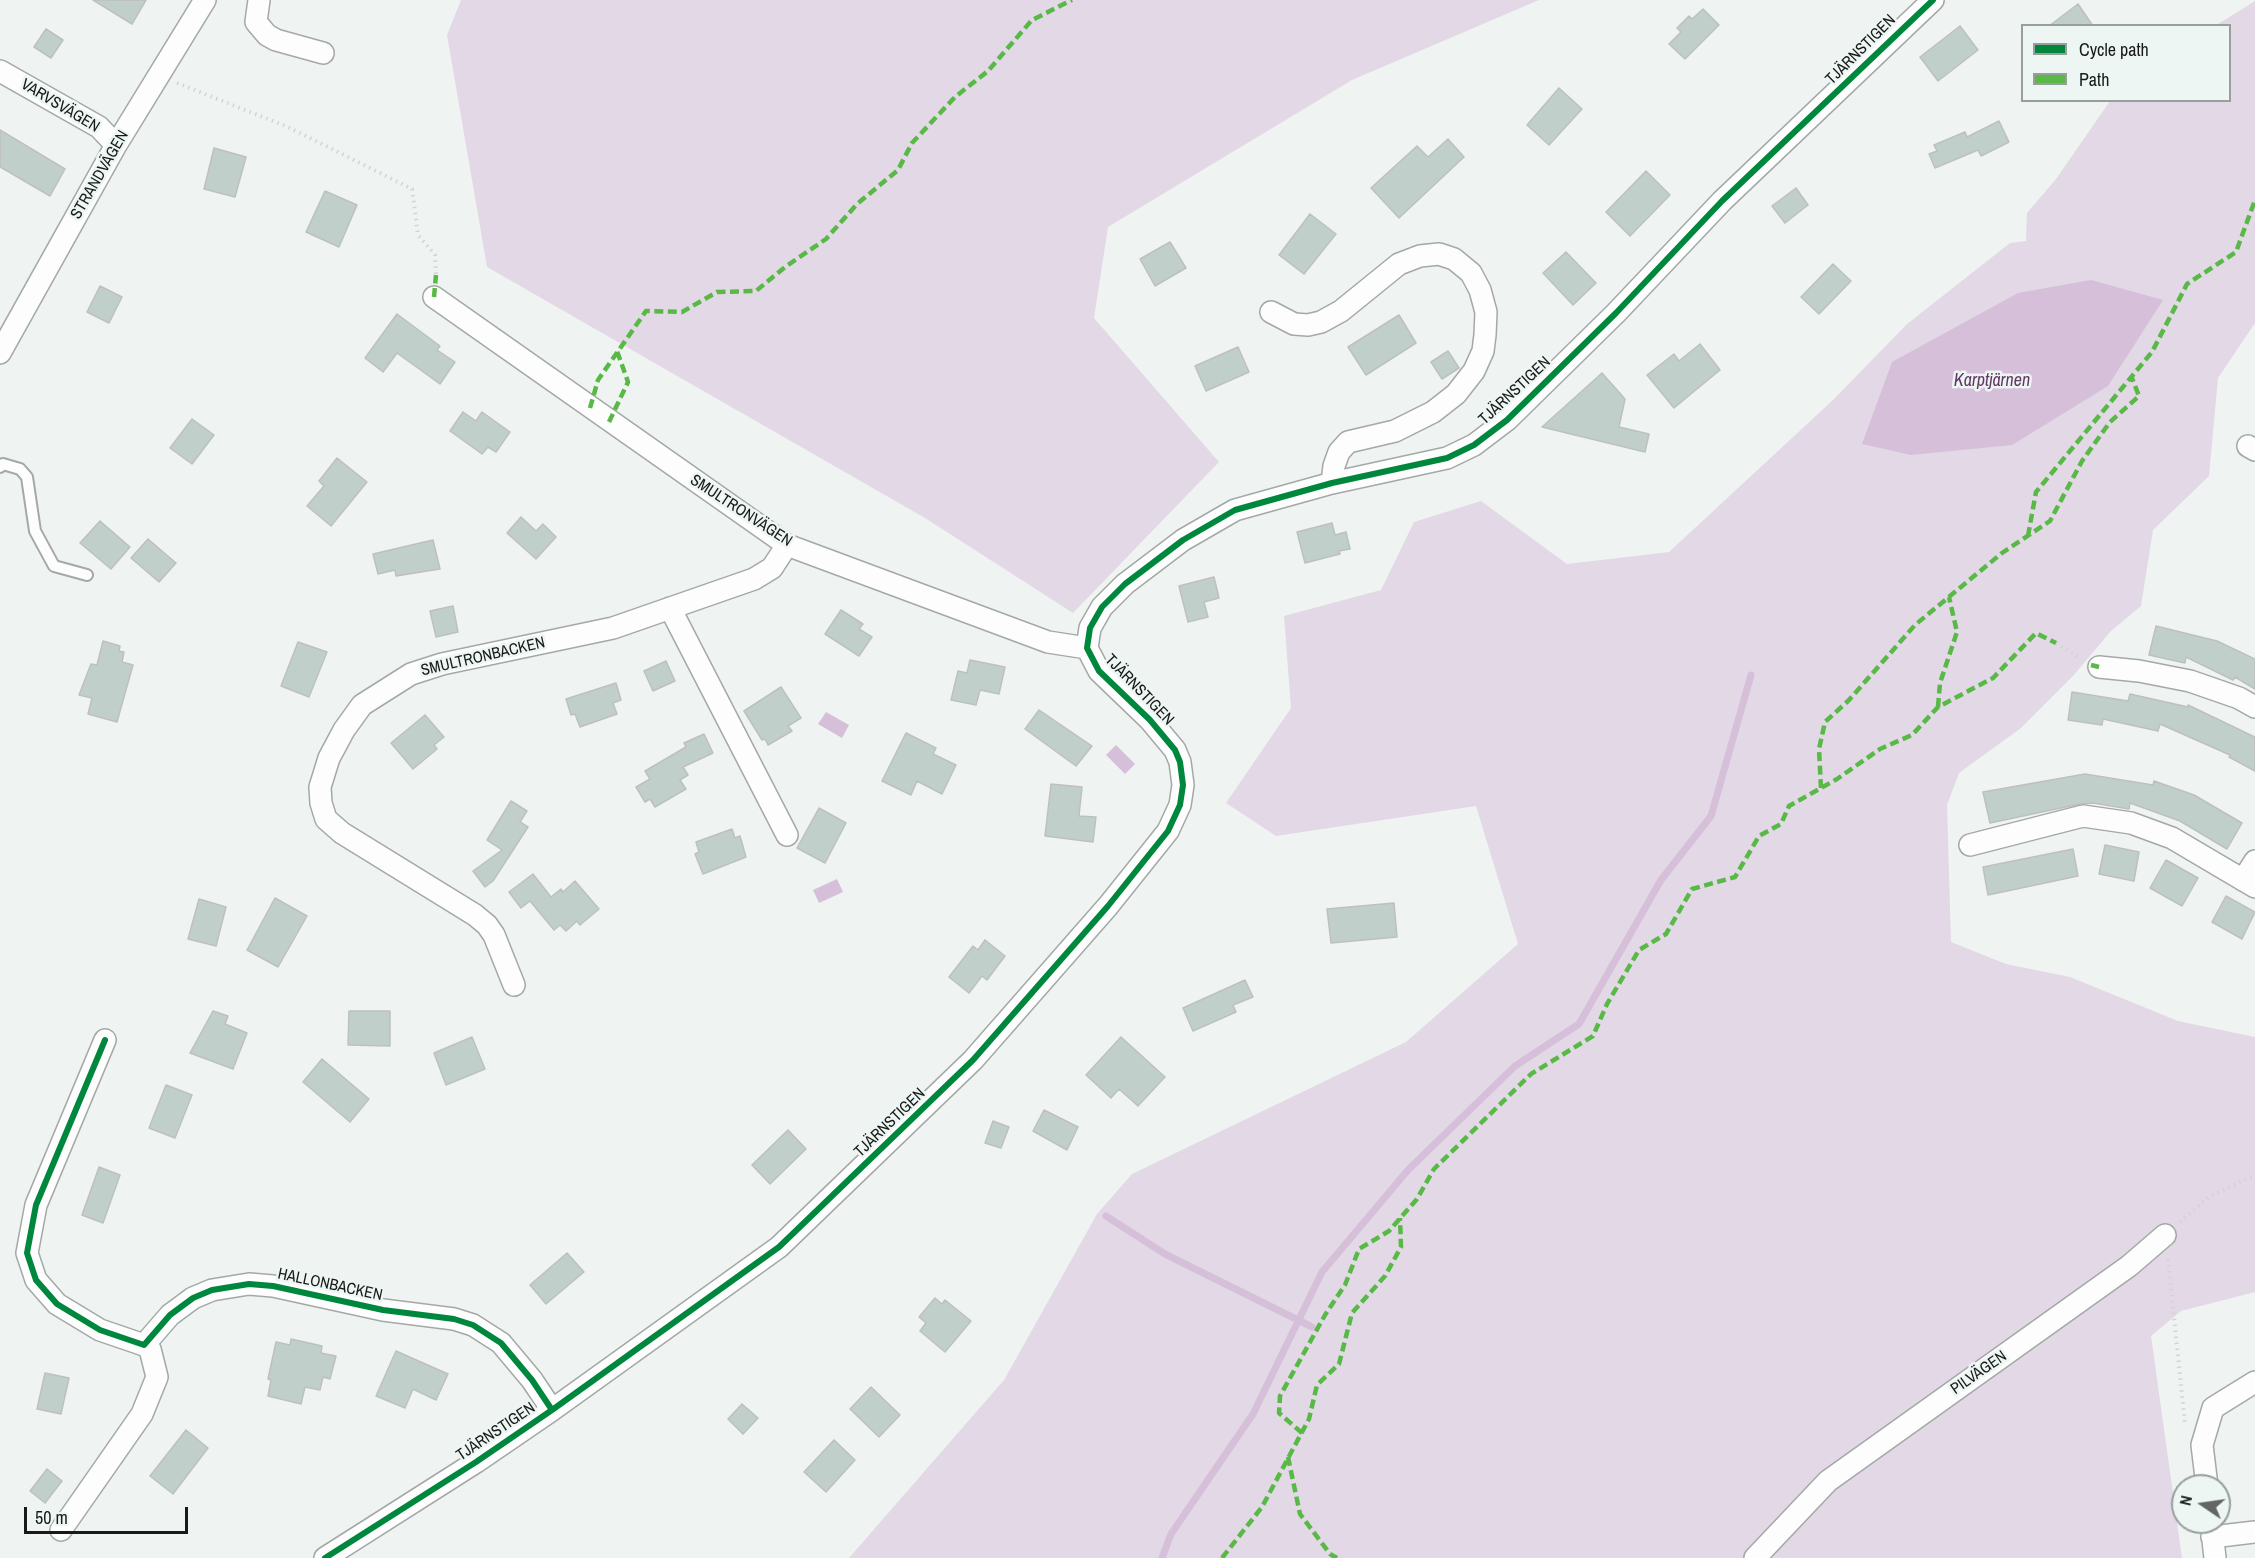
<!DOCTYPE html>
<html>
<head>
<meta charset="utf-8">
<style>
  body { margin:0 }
  #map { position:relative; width:2255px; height:1558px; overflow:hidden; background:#eff4f2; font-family:"Archivo Narrow",sans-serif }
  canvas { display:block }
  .legend { position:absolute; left:2021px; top:24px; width:210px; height:78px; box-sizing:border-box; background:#edf6f3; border:2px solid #979e9c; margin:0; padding:8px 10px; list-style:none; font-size:18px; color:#171a19 }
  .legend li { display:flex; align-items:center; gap:12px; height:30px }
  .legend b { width:30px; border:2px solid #979e9c }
  .north { position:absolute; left:2171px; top:1474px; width:60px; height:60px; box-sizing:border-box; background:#edf6f3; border:2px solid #979e9c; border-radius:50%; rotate:283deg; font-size:16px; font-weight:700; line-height:24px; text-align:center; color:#171a19 }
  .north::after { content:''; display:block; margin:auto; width:21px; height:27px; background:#636665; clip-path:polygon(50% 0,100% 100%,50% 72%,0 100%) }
  .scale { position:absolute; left:24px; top:1507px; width:164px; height:27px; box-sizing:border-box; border:3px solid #171a19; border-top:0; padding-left:8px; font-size:18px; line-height:21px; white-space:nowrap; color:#171a19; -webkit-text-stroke:4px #edf6f3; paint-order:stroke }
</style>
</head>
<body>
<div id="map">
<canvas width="2255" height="1558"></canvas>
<ul class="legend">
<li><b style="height:8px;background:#00873e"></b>Cycle path</li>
<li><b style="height:8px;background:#58b947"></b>Path</li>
</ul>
<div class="north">N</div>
<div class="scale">50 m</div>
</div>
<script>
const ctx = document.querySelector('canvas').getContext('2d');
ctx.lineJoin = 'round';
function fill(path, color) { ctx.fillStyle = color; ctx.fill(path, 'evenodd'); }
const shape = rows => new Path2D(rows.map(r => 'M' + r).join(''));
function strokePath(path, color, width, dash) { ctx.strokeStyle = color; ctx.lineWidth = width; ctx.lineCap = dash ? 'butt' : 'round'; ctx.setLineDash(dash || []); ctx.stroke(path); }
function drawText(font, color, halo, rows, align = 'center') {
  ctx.font = font + ' "Archivo Narrow",sans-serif'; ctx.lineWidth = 5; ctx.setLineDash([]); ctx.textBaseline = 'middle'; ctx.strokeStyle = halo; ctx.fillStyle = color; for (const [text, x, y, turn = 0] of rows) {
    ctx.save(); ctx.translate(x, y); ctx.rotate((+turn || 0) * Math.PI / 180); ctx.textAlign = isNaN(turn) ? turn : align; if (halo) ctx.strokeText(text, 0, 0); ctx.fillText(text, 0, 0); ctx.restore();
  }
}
fill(shape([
  [461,0,1539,0,1352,80,1108,227,1094,318,1219,462,1073,613,925,518,487,267,447,35],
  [2255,1,2255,323,2218,378,2209,476,2153,530,2141,606,2111,631,2073,676,2021,728,1959,773,1947,805,1951,942,2006,964,2070,977,2178,1021,2255,1037,2255,1292,2181,1311,2151,1336,2182,1558,849,1558,1004,1380,1097,1214,1132,1174,1406,1042,1518,944,1476,806,1276,836,1226,803,1291,708,1284,616,1381,590,1414,522,1481,501,1567,564,1669,552,1833,400,1907,324,2010,243,2026,241,2027,213,2056,179,2110,101,2230,100,2230,26,2207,25,2218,24]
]), '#e3d8e5');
fill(shape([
  [2091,280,2163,300,2108,386,2012,445,1911,455,1862,444,1892,362,2018,293],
  [826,712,849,725,842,738,818,724],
  [1116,745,1135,764,1125,774,1106,755],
  [837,879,843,892,819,903,813,890]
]), '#d6bfd9');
strokePath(shape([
  [1106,1216,1165,1254,1312,1327],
  [1162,1558,1171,1534,1253,1414,1322,1272,1408,1170,1515,1066,1579,1024,1661,880,1711,816,1751,675]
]), '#d6bfd9', 7);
const building = shape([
  [93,0,146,0,132,24,93,0],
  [2078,4,2093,26,2049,26,2078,4],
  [1703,9,1719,25,1685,59,1669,44,1681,32,1677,28,1689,16,1692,19,1703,9],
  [1960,26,1978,50,1938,81,1920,57,1960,26],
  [46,29,63,40,51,58,34,47,46,29],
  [1559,88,1582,109,1549,145,1527,125,1559,88],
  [1999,121,2009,142,1981,156,1978,150,1935,168,1929,154,1937,151,1934,145,1965,132,1967,137,1999,121],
  [0,130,65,169,50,196,0,167,0,130],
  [1448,139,1464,157,1399,218,1371,188,1417,146,1428,157,1448,139],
  [214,148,246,157,235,197,204,189,214,148],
  [1646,171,1670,195,1630,236,1606,212,1646,171],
  [1796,188,1808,205,1785,223,1772,206,1796,188],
  [325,191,357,205,339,247,306,232,325,191],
  [1310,214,1336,234,1304,274,1279,255,1310,214],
  [1170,242,1186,268,1155,286,1140,259,1170,242],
  [1566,252,1596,283,1573,305,1543,273,1566,252],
  [1833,264,1851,281,1819,314,1801,297,1833,264],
  [100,286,122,297,109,323,87,312,100,286],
  [397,314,440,346,437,350,455,362,440,384,397,353,383,372,365,358,397,314],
  [1399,315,1416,343,1366,375,1348,347,1399,315],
  [1700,344,1720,370,1674,408,1647,375,1674,354,1679,361,1700,344],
  [1238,347,1249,372,1206,391,1195,366,1238,347],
  [1448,351,1459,368,1442,379,1431,362,1448,351],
  [1602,373,1625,399,1619,427,1649,434,1645,452,1542,427,1602,373],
  [463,412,476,421,482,412,510,432,496,452,488,447,482,454,450,431,463,412],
  [192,419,214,435,192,464,170,448,192,419],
  [337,458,367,482,331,526,307,506,324,486,319,481,337,458],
  [521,517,536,531,543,524,556,537,536,559,507,533,521,517],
  [100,521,130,547,111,569,80,543,100,521],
  [1332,523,1335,535,1346,532,1350,549,1339,551,1340,554,1305,563,1297,532,1332,523],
  [148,539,176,563,159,582,131,558,148,539],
  [433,540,440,569,396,576,395,570,378,574,373,554,433,540],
  [1214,577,1219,598,1204,602,1208,617,1188,622,1179,586,1214,577],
  [453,606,458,632,436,637,430,611,453,606],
  [841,610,863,624,859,629,872,637,859,656,825,634,841,610],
  [2156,626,2217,641,2255,659,2255,689,2235,677,2233,680,2186,657,2185,663,2149,655,2156,626],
  [103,641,120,646,119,651,124,652,122,662,133,665,117,722,88,714,92,698,79,695,91,664,97,665,103,641],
  [298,642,327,652,309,697,281,686,298,642],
  [970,660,1005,667,999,694,980,690,976,705,951,700,958,671,967,673,970,660],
  [666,661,675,681,653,691,644,671,666,661],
  [616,683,621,700,613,703,617,714,580,727,575,714,571,715,566,699,616,683],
  [781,687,801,718,788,726,792,731,768,745,765,739,762,740,744,711,781,687],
  [2072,692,2128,701,2130,694,2188,707,2188,705,2255,737,2255,771,2229,757,2230,755,2160,724,2158,731,2103,719,2102,725,2068,720,2072,692],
  [1039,710,1092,746,1076,766,1025,729,1039,710],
  [425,715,444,737,434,745,437,749,413,769,391,743,425,715],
  [906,733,936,748,933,754,956,765,942,794,917,781,911,795,882,781,906,733],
  [704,734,713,753,683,767,688,775,680,780,686,789,655,807,650,799,645,802,636,787,650,779,645,771,686,747,684,743,704,734],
  [2085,774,2153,785,2154,781,2194,795,2242,823,2227,849,2180,821,2130,803,2129,809,2093,803,2080,804,1990,823,1983,792,2085,774],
  [1051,784,1082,787,1079,816,1096,817,1093,842,1045,836,1051,784],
  [511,801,527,811,520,822,528,827,493,881,485,887,473,871,502,850,487,840,511,801],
  [819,808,846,823,825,863,797,848,819,808],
  [732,829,735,838,740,836,746,857,703,874,695,854,699,852,696,842,732,829],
  [2105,845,2139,852,2134,881,2099,874,2105,845],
  [2073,849,2078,876,1988,895,1983,867,2073,849],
  [2166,860,2198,878,2182,906,2150,888,2166,860],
  [533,874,551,897,561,889,563,892,575,881,599,909,580,925,577,921,566,931,560,925,554,930,530,901,521,908,509,892,533,874],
  [2226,896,2255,912,2242,939,2212,922,2226,896],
  [275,898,307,916,278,967,247,950,275,898],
  [199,899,226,907,216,946,188,939,199,899],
  [1394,903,1397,937,1331,943,1327,909,1394,903],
  [985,940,1005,956,987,980,982,976,969,993,949,977,973,946,978,950,985,940],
  [1245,980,1253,997,1233,1005,1236,1012,1193,1031,1183,1008,1245,980],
  [213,1011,228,1016,225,1024,247,1033,233,1069,190,1053,213,1011],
  [349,1011,390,1011,390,1046,348,1045,349,1011],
  [472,1037,485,1069,446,1085,434,1053,472,1037],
  [1121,1037,1165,1077,1138,1106,1119,1089,1111,1098,1086,1075,1121,1037],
  [322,1059,369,1099,350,1122,303,1082,322,1059],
  [166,1085,192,1095,175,1138,149,1128,166,1085],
  [1044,1110,1078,1127,1067,1150,1033,1131,1044,1110],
  [993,1121,1009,1127,1001,1148,985,1143,993,1121],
  [788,1130,806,1149,770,1184,752,1165,788,1130],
  [99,1167,120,1175,103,1223,82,1215,99,1167],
  [567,1253,584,1272,546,1304,530,1285,567,1253],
  [935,1298,942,1304,945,1300,971,1321,945,1352,920,1331,926,1323,919,1317,935,1298],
  [291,1339,322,1346,321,1353,336,1356,330,1379,323,1377,320,1390,305,1387,301,1404,268,1396,271,1380,268,1379,276,1342,290,1345,291,1339],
  [396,1351,448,1374,436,1400,413,1389,405,1408,376,1396,396,1351],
  [45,1373,69,1378,61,1414,37,1409,45,1373],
  [871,1387,900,1415,879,1437,850,1409,871,1387],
  [742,1404,758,1418,743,1434,728,1419,742,1404],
  [186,1430,208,1448,173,1494,150,1476,186,1430],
  [834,1440,855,1460,826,1492,804,1472,834,1440],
  [47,1469,62,1481,45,1503,30,1491,47,1469]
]);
fill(building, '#c1cfcb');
strokePath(building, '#bdc0bf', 1.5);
const service = shape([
  [0,467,3,464,20,469,27,477,35,531,54,566,87,575]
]);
const minor = shape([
  [259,0,256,22,267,35,276,40,323,53],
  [0,71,99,127,116,145],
  [434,297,787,545,1048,642,1087,648],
  [1271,312,1294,324,1308,325,1321,322,1341,311,1399,264,1420,256,1439,254,1454,259,1471,273,1480,290,1486,312,1485,335,1483,351,1474,371,1456,394,1433,412,1395,431,1348,442,1339,452,1334,466,1332,483],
  [0,353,116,145,205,0],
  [2248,446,2255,450],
  [670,608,787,835],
  [2099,667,2139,671,2190,681,2239,698,2255,707],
  [1970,845,2083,816,2131,823,2172,838,2255,887],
  [2243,880,2255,861],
  [514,985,494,935,487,925,475,915,342,833,326,819,321,803,320,787,329,758,344,730,362,705,411,674,442,664,613,628,754,579,772,568,787,545],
  [105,1040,36,1205,27,1253,36,1280,57,1304,100,1330,144,1345,170,1315,193,1298,212,1290,249,1284,273,1286,383,1310,454,1319,473,1325,501,1343,532,1380,552,1410],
  [2207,1486,2202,1445,2213,1408,2255,1382],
  [2211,1522,2215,1558],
  [61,1530,142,1414,157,1377,150,1349,144,1345],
  [2212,1537,2255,1532],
  [325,1558,476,1462,552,1410,779,1247,973,1060,1108,906,1168,831,1180,805,1183,785,1180,762,1175,750,1150,720,1099,671,1087,648,1090,628,1102,607,1125,584,1183,540,1235,510,1332,483,1447,458,1474,445,1507,420,1616,313,1722,201,1933,0],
  [1755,1558,1828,1481,2129,1266,2165,1235]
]);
strokePath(service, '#a4a8a6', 14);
strokePath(minor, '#a4a8a6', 24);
strokePath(shape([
  [177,83,288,127,412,189,418,235,435,255,436,275],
  [2056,643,2081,659],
  [2180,1222,2210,1196,2255,1175],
  [2168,1259,2185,1424]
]), '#d3d4d3', 4, [1.5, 4.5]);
strokePath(service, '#fdfdfd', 10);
strokePath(minor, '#fdfdfd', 21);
strokePath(shape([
  [434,297,436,275],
  [590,408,598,380,646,311,682,312,717,292,756,291,785,267,826,239,857,204,898,170,912,143,955,97,988,71,1032,20,1072,0],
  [609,422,628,382,617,351],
  [2028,536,2036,492,2152,352,2187,284,2236,252,2255,200],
  [2091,665,2099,667],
  [1938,707,1940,683,1957,632,1949,597],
  [1821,788,1819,749,1825,722,1849,700,1915,625,2002,553,2050,521,2082,461,2110,422,2139,396,2132,378],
  [1302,1433,1279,1413,1280,1396,1325,1315,1345,1285,1359,1249,1389,1231,1417,1199,1434,1169,1531,1074,1593,1036,1607,1004,1639,950,1666,934,1692,889,1735,877,1759,836,1781,824,1789,806,1837,779,1880,749,1912,735,1938,707,1993,678,2036,633,2056,643],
  [1288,1457,1300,1514,1330,1554,1337,1558],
  [1222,1558,1262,1507,1309,1419,1317,1385,1339,1364,1352,1313,1385,1276,1401,1247,1400,1218]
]), '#58b947', 4.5, [9, 4.5]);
strokePath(shape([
  [105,1040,36,1205,27,1253,36,1280,57,1304,100,1330,144,1345,170,1315,193,1298,212,1290,249,1284,273,1286,383,1310,454,1319,473,1325,501,1343,532,1380,552,1410],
  [325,1558,476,1462,552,1410,779,1247,973,1060,1108,906,1168,831,1180,805,1183,785,1180,762,1175,750,1150,720,1099,671,1087,648,1090,628,1102,607,1125,584,1183,540,1235,510,1332,483,1447,458,1474,445,1507,420,1616,313,1722,201,1933,0]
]), '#00873e', 6);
drawText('16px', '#171a19', '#edf6f3', [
  ["TJÄRNSTIGEN",1861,50,-45],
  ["VARVSVÄGEN",60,106,31],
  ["STRANDVÄGEN",100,175,-60],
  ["TJÄRNSTIGEN",1515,391,-43],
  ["SMULTRONVÄGEN",741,511,33],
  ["SMULTRONBACKEN",483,657,-13],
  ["TJÄRNSTIGEN",1139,690,46],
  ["TJÄRNSTIGEN",890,1123,-44],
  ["HALLONBACKEN",330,1285,12],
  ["PILVÄGEN",1979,1373,-35],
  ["TJÄRNSTIGEN",496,1432,-34]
]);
drawText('italic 18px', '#643667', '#edf6f3', [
  ["Karptjärnen",1992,381]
]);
</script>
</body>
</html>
